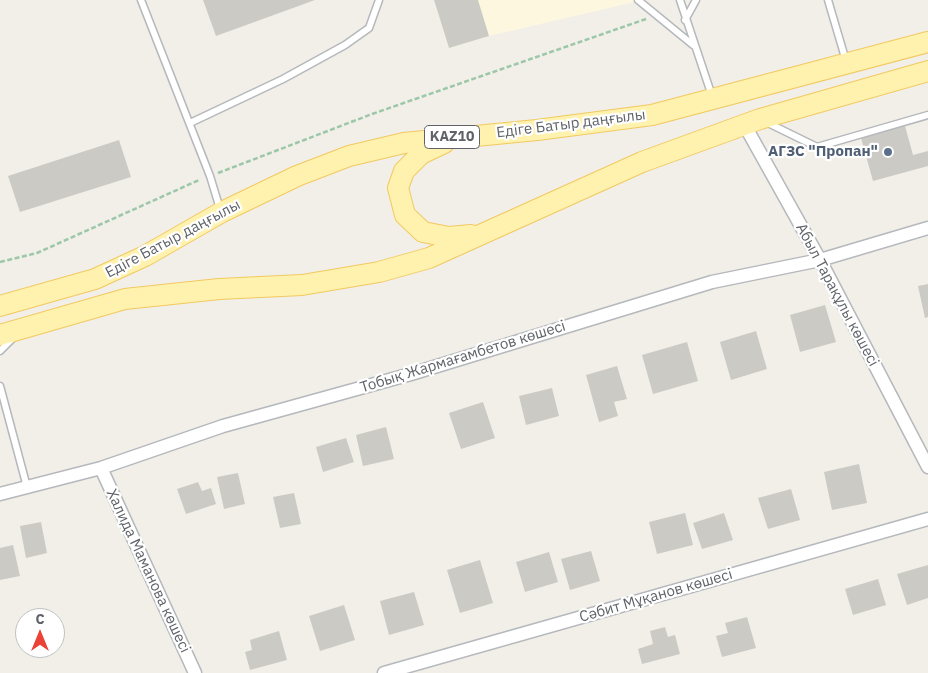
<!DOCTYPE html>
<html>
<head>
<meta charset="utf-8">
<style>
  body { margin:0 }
  #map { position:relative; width:928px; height:673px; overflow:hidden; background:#f1efe8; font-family:"IBM Plex Sans",sans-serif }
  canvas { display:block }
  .north { position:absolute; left:15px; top:608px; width:50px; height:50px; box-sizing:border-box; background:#fff; border:1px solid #bfc1c3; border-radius:50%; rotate:0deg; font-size:14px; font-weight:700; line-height:20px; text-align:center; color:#5f6368 }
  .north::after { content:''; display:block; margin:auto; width:18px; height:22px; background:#ea4335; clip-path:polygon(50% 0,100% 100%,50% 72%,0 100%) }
</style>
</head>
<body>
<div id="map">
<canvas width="928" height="673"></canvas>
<div class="north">С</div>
</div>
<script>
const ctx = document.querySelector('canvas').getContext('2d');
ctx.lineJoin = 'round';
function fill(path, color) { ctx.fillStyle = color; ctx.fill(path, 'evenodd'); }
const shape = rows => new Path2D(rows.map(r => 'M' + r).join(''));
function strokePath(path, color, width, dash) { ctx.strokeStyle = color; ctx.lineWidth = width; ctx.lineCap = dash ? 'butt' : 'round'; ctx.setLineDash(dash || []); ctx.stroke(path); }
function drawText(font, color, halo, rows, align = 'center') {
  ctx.font = font + ' "IBM Plex Sans",sans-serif'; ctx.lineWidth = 4.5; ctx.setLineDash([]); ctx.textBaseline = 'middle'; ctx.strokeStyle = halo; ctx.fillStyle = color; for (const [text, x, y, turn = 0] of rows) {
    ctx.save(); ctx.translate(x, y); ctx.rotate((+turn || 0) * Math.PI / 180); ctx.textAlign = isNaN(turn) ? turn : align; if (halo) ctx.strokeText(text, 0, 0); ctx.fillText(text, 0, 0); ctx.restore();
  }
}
fill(shape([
  [434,0,643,0,489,36,449,48]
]), '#fef7e0');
fill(shape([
  [203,0,315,0,216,36],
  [434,0,478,0,489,36,449,48],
  [905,126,913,155,928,151,928,166,873,181,861,138],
  [119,140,131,177,20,212,8,176],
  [928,284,928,317,925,318,918,286],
  [825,305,836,342,800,352,790,315],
  [756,331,767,369,731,380,720,342],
  [687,342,698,381,653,394,642,355],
  [617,366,627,399,614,402,618,416,599,422,586,375],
  [552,388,559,416,526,425,519,396],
  [483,402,495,438,461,449,449,413],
  [386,427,394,459,363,466,356,435],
  [346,438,354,462,323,472,316,447],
  [859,464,867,503,832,510,824,472],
  [238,473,245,504,224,509,217,477],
  [198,482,202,491,211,488,216,504,186,514,177,489],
  [791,489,800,520,768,529,758,498],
  [294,493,301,524,280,528,273,497],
  [685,513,693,545,657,554,649,522],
  [724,513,733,540,702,549,693,523],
  [41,522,47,553,26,558,20,526],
  [13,545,20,576,0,580,0,548],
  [591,551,600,581,570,590,561,559],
  [549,552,558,582,525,592,516,562],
  [480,560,493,603,460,613,447,570],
  [928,565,928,598,907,605,897,574],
  [878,579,886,605,853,615,845,589],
  [414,592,424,625,389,635,380,601],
  [344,605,355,640,320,651,309,616],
  [747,617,756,648,722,657,716,636,728,633,725,623],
  [665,627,668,637,675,635,680,654,642,664,638,649,653,644,650,631],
  [279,631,287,660,250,670,245,652,252,650,250,640]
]), '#cccac5');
const service = shape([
  [141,0,210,176,220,209],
  [638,0,693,45],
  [680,0,712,96],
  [828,0,846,61],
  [685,20,696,0],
  [190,123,283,79,345,45,369,28,379,0],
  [768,123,817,147,928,115],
  [0,351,13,338],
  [0,386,27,487]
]);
const minor = shape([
  [744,124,820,260,928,467],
  [101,468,195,673],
  [0,494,101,468,223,426,411,374,712,282,820,260,928,228],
  [384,673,928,519]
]);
const primary = shape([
  [444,143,421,154,404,171,398,188,405,215,423,232,449,237,471,235],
  [0,306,95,279,145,256,222,212,297,176,349,156,404,143,537,130,652,115,928,42],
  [0,335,125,299,219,289,302,285,379,272,429,258,642,162,760,119,928,71]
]);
strokePath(service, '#b5b8bc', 9);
strokePath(minor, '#b5b8bc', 15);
strokePath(primary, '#f2c960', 22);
strokePath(shape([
  [218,173,372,114,646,19],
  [0,262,37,253,199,180]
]), '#9cc7a9', 2.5, [5, 2.5]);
strokePath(service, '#fff', 6);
strokePath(minor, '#fff', 12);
strokePath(primary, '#fff2af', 20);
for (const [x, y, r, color] of [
  [888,152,5,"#5c6f8a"]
]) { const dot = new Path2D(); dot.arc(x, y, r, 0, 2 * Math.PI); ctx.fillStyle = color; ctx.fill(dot); strokePath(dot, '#fff', 2); }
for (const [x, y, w] of [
  [452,137,55]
]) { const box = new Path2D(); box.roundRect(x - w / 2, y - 11.5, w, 23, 4); ctx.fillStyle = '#fff'; ctx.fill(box); strokePath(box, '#5f6368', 1); }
drawText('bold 14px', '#5f6368', null, [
  ["KAZ10",452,137]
]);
drawText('15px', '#5f6368', '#fff', [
  ["Едіге Батыр даңғылы",571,124,-7],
  ["Едіге Батыр даңғылы",173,239,-28],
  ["Абыл Тарақұлы көшесі",837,295,62],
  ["Тобық Жармағамбетов көшесі",463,357,-17],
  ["Халида Маманова көшесі",148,571,65],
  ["Сәбит Мұқанов көшесі",656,596,-16]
]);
drawText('bold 15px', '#4e5e75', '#fff', [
  ["АГЗС \"Пропан\"",878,152]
], 'right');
</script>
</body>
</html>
